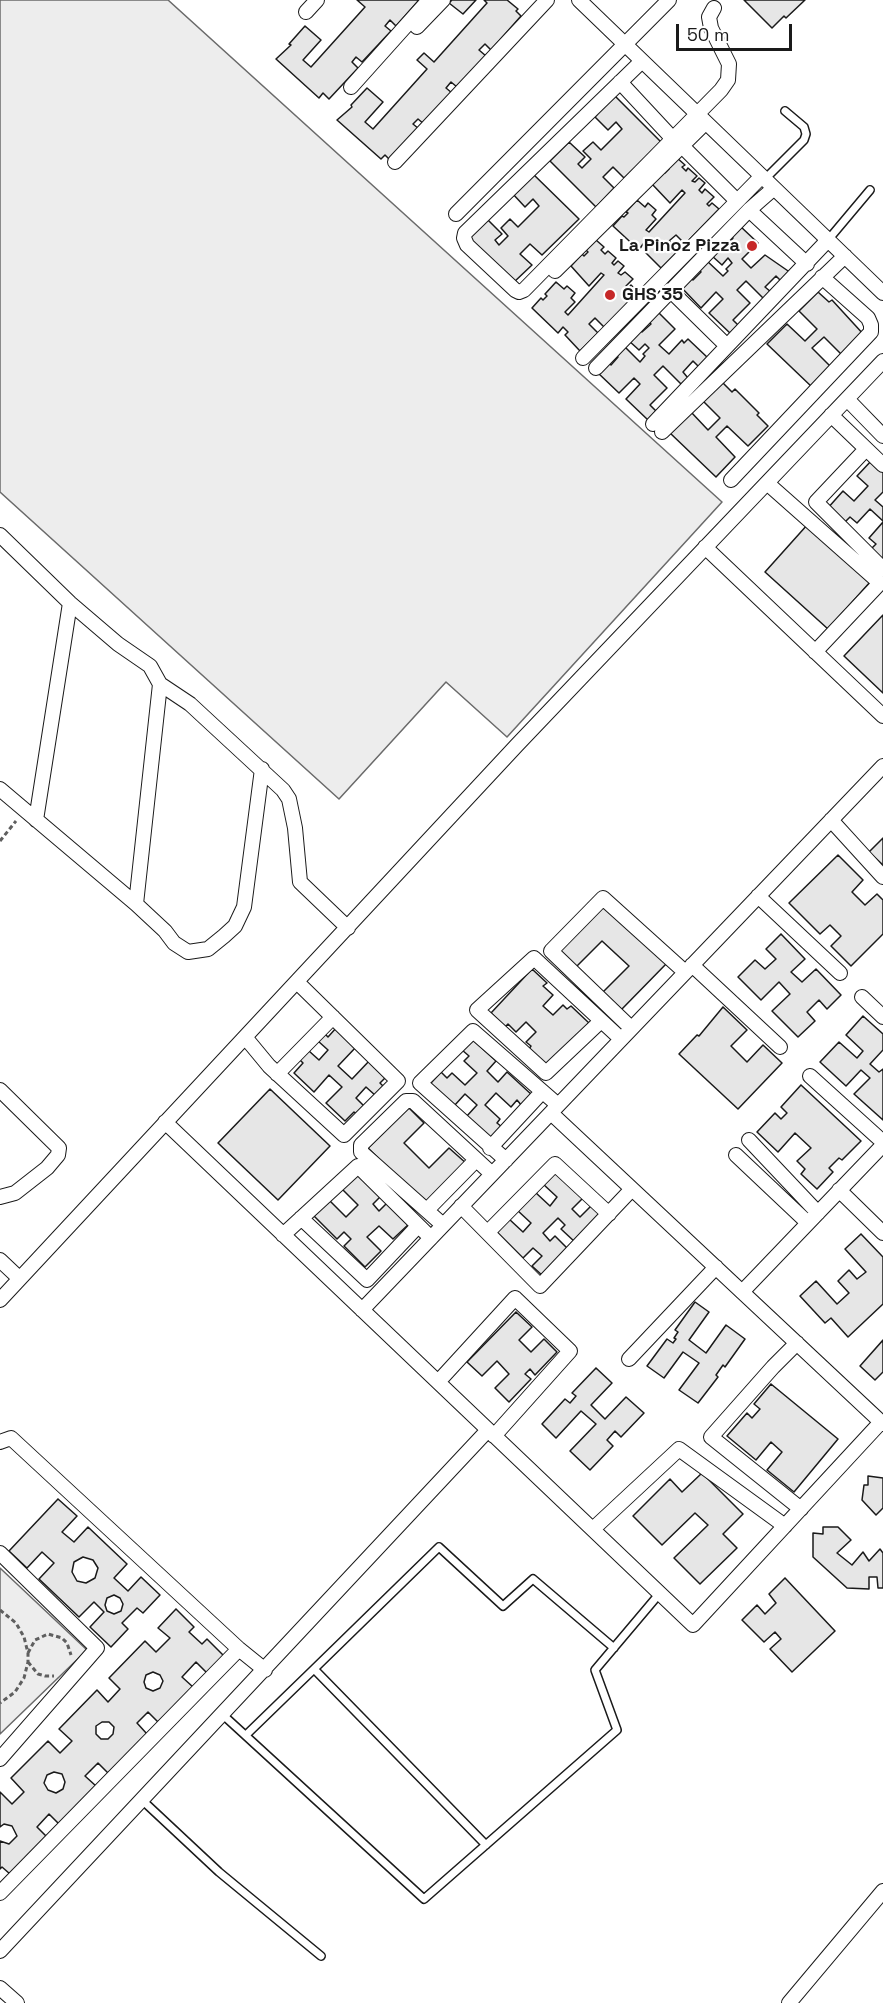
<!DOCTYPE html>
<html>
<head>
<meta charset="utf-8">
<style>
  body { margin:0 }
  #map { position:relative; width:883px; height:2003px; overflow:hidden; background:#fff; font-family:"Space Grotesk",sans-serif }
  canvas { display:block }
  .scale { position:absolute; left:676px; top:24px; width:116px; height:27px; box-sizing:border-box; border:3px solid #1a1a1a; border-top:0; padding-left:8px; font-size:18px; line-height:21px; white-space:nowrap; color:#1a1a1a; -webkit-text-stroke:4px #fff; paint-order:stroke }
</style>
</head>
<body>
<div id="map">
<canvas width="883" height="2003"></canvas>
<div class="scale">50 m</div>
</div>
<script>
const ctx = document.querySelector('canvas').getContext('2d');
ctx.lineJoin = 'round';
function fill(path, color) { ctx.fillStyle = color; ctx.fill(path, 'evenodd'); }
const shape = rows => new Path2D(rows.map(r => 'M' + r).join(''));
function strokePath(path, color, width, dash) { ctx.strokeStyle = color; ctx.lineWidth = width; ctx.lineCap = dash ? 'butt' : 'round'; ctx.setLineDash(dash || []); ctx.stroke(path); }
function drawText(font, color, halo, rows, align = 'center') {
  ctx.font = font + ' "Space Grotesk",sans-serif'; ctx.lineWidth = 4.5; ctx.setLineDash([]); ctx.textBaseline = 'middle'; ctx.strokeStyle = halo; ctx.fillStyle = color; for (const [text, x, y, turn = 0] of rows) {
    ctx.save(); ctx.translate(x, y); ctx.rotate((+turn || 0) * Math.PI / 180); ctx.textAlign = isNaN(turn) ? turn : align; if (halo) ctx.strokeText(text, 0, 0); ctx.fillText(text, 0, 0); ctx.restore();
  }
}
const green = shape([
  [0,0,168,0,722,502,507,737,446,682,339,799,0,492,0,0],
  [0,1568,87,1650,0,1734,0,1568]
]);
fill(green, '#ededed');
strokePath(green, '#6a6a6a', 1.5);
const building = shape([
  [357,0,419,0,396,26,390,20,385,26,391,31,362,62,356,57,352,62,358,68,329,99,323,93,319,98,276,59,291,45,289,44,305,26,321,40,303,60,311,67,365,7,357,0],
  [452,0,476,0,463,14,449,3,452,0],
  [484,0,507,0,518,9,516,11,521,16,491,50,485,44,479,50,486,56,457,87,451,82,446,88,452,93,424,124,418,119,413,124,419,129,391,161,385,155,381,159,337,120,352,107,351,105,367,88,383,102,365,122,373,129,427,69,417,60,424,53,434,62,487,3,484,0],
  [744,0,805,0,786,18,784,16,772,28,744,0],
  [614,95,661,142,624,178,613,167,603,177,614,188,596,207,550,161,569,142,585,157,578,164,582,168,591,159,583,151,593,142,601,150,622,129,616,122,608,130,595,117,614,95],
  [676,157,685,165,682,167,686,171,688,168,697,176,692,181,695,182,699,178,705,183,699,190,702,193,705,189,714,197,707,204,709,206,712,203,719,209,685,244,676,235,669,241,679,250,661,268,645,252,648,249,643,244,639,250,613,226,622,216,624,217,628,213,626,212,637,200,645,207,648,203,656,210,652,215,656,219,646,230,649,232,685,193,682,190,670,203,652,184,663,172,665,173,669,169,667,167,676,157],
  [531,172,579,219,542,255,530,244,520,254,532,265,513,283,467,238,487,219,502,234,495,240,499,245,508,236,501,228,510,219,518,227,539,206,533,199,525,207,512,193,531,172],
  [740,226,758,243,742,259,751,268,765,255,791,273,782,282,776,276,765,287,771,292,764,299,746,281,737,290,750,303,733,320,739,326,731,334,709,313,723,299,716,292,701,308,680,286,690,276,693,280,701,272,698,268,706,260,723,276,728,271,726,269,732,263,728,258,722,265,711,255,722,244,725,247,733,238,730,235,740,226],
  [596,240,604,247,601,250,605,254,608,251,616,258,612,263,614,265,618,261,624,266,618,273,621,275,625,272,633,279,626,286,628,289,631,285,638,292,604,327,595,318,589,324,598,333,580,351,565,335,568,332,563,327,558,333,532,308,541,298,543,300,547,296,545,294,556,282,564,289,567,286,575,293,571,298,575,302,565,312,568,315,604,275,601,273,589,286,571,266,582,254,584,256,588,252,586,250,596,240],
  [818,292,829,302,832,300,865,336,844,357,824,337,812,348,832,368,813,388,767,344,787,324,805,341,817,329,799,311,818,292],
  [657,311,675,329,659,345,669,354,682,340,684,343,688,339,708,358,699,367,693,361,683,372,688,378,681,384,663,366,654,375,667,388,650,405,656,411,648,420,626,399,640,384,634,378,619,393,597,372,607,362,611,365,618,357,615,354,623,345,640,362,645,356,643,354,649,348,645,344,639,350,628,340,639,329,642,332,651,324,647,320,657,311],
  [721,381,732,392,735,389,759,413,757,415,768,426,748,446,727,426,716,437,735,457,716,477,670,433,691,412,708,430,720,418,702,400,721,381],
  [872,460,883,470,883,492,875,500,883,507,883,521,870,509,857,523,850,517,843,524,827,509,843,491,854,501,868,486,857,476,872,460],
  [883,522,883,560,871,549,876,544,869,538,883,522],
  [808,524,871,581,828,629,765,572,808,524],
  [883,615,883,693,844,656,883,615],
  [883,838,883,865,869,852,883,838],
  [838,855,863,880,852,892,865,905,877,894,883,900,883,934,851,966,831,946,841,936,830,925,820,934,789,903,838,855],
  [606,903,667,963,621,1010,603,992,629,966,602,941,576,967,560,951,606,903],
  [781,934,805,959,791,972,802,982,816,969,841,995,827,1009,819,1000,807,1012,815,1021,798,1037,772,1011,790,994,779,982,761,1000,738,977,755,960,765,969,776,959,766,949,781,934],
  [532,969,547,983,543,986,553,995,543,1006,553,1015,563,1005,567,1009,571,1006,589,1023,548,1067,529,1049,531,1046,526,1042,536,1032,526,1022,516,1032,508,1024,505,1027,491,1013,532,969],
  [723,1007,747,1030,731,1046,747,1062,763,1045,782,1063,738,1109,679,1054,697,1035,699,1036,723,1007],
  [863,1016,883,1034,883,1050,870,1064,879,1072,883,1069,883,1120,854,1094,870,1078,861,1070,846,1086,820,1062,839,1042,857,1058,863,1051,846,1035,863,1016],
  [337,1027,357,1046,338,1066,352,1079,371,1059,388,1075,380,1083,384,1087,376,1096,366,1087,356,1098,365,1107,358,1115,354,1112,345,1121,326,1103,342,1087,329,1075,314,1092,294,1073,303,1063,300,1060,309,1051,319,1060,328,1050,318,1041,325,1034,328,1037,337,1027],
  [472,1039,496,1061,487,1071,498,1082,507,1072,532,1095,522,1106,517,1100,511,1107,496,1093,485,1105,500,1119,497,1123,502,1127,490,1140,466,1117,477,1105,465,1094,454,1106,430,1084,441,1072,447,1078,452,1073,465,1085,477,1073,464,1061,469,1056,462,1050,472,1039],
  [801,1085,861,1141,842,1160,839,1158,829,1168,833,1172,817,1189,801,1174,805,1169,797,1161,811,1148,795,1133,778,1152,757,1132,775,1113,781,1119,787,1113,781,1107,801,1085],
  [270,1089,330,1146,278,1200,218,1143,270,1089],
  [408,1107,424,1123,404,1143,429,1168,449,1148,467,1164,426,1205,368,1148,408,1107],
  [555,1170,584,1197,572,1209,580,1217,592,1205,603,1215,576,1243,561,1229,565,1225,558,1218,543,1233,550,1241,555,1236,569,1250,544,1277,532,1266,542,1256,533,1248,523,1258,497,1232,509,1219,523,1232,531,1223,517,1210,535,1192,550,1206,557,1197,543,1184,555,1170],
  [358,1171,382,1195,373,1204,379,1211,389,1201,410,1223,393,1239,379,1226,367,1237,381,1251,365,1267,344,1246,351,1239,344,1232,337,1239,313,1215,329,1200,346,1217,358,1205,341,1188,358,1171],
  [861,1234,883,1257,883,1304,848,1337,831,1318,825,1323,800,1296,816,1281,837,1304,849,1293,838,1281,849,1270,857,1279,866,1272,845,1249,861,1234],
  [695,1302,709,1312,689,1340,706,1353,726,1325,745,1339,725,1367,723,1365,716,1375,718,1377,698,1403,679,1390,699,1363,683,1352,664,1378,647,1366,667,1339,673,1343,676,1339,674,1338,678,1332,675,1330,695,1302],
  [516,1312,532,1327,519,1340,531,1352,544,1339,557,1352,535,1375,530,1369,525,1374,531,1379,509,1402,495,1388,509,1374,497,1361,482,1376,467,1362,516,1312],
  [883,1340,883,1372,875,1380,860,1366,883,1340],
  [596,1368,612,1383,591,1405,605,1419,626,1397,644,1413,621,1437,615,1431,607,1440,613,1446,590,1470,570,1451,596,1424,581,1411,556,1438,542,1424,565,1399,570,1403,576,1396,572,1393,596,1368],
  [771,1384,838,1439,794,1492,767,1470,782,1452,771,1442,756,1460,727,1436,747,1413,752,1418,760,1409,754,1404,771,1384],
  [702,1473,743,1514,723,1534,737,1548,700,1584,674,1558,708,1525,695,1513,662,1545,633,1516,670,1479,682,1492,702,1473],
  [868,1476,883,1478,883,1508,876,1515,862,1500,864,1485,868,1485,868,1476],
  [58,1499,77,1516,62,1532,74,1542,88,1527,127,1564,114,1578,128,1591,141,1577,160,1595,143,1613,137,1608,122,1623,128,1629,111,1647,90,1627,104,1612,94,1602,79,1617,39,1579,54,1563,42,1552,27,1568,9,1551,58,1499],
  [83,1557,93,1560,98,1568,95,1578,86,1583,77,1581,72,1572,74,1562,83,1557],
  [114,1595,120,1598,123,1604,121,1611,114,1614,107,1611,105,1605,107,1598,114,1595],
  [823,1527,838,1527,851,1540,837,1553,852,1565,863,1552,869,1561,880,1549,883,1553,883,1588,878,1588,877,1577,869,1577,869,1589,847,1588,813,1557,813,1533,823,1534,823,1527],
  [785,1578,835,1631,792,1672,770,1649,781,1639,775,1632,764,1642,742,1620,757,1605,765,1614,776,1603,769,1594,785,1578],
  [176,1609,194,1627,189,1632,202,1644,207,1639,224,1656,207,1673,196,1662,182,1677,193,1687,158,1722,148,1712,137,1723,147,1734,108,1773,98,1763,85,1776,96,1786,59,1824,49,1814,37,1827,47,1837,10,1874,2,1867,0,1869,0,1841,9,1844,17,1836,12,1826,4,1824,0,1827,0,1792,12,1804,24,1792,11,1778,48,1741,60,1753,72,1741,59,1729,97,1690,108,1702,120,1689,109,1678,145,1641,156,1652,170,1638,158,1628,176,1609],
  [153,1672,160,1675,163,1681,160,1688,153,1691,146,1688,144,1682,146,1675,153,1672],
  [102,1722,109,1722,114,1727,113,1734,108,1739,101,1739,96,1734,96,1726,102,1722],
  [54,1772,62,1774,65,1782,63,1789,56,1793,48,1790,44,1783,47,1775,54,1772]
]);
fill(building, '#e6e6e6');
strokePath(building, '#1a1a1a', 1.5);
const lane = shape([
  [764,180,804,140,806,134,804,127,785,111],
  [828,240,870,190],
  [314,1669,439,1547,503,1606,533,1579,614,1648],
  [222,1714,424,1899,617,1730,595,1670,660,1593],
  [246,1735,314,1669,486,1845],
  [142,1800,219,1872,321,1956]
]);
const street = shape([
  [579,0,883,293],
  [306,12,317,0],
  [417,27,443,0],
  [642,61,465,233,464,238,467,245,515,290,519,292,524,290,721,90,728,80,729,64,711,28,709,17,714,8],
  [620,82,673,139],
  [351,87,429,0],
  [683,147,736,200],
  [395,162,547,0],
  [749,210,807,264],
  [456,214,669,0],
  [555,271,705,123],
  [670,290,727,346],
  [583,358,761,177],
  [596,368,749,210,773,189],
  [847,399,883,436],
  [831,415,883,465],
  [653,424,828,240],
  [662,432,845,256],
  [866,449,816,502,883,569],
  [731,480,871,332,871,325,868,318,822,277],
  [767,483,880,583,815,652],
  [0,535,70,603,118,644,150,666,160,684,190,704,283,790,289,799,295,828,300,882,348,928],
  [705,547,883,716],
  [0,789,136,904,165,931,174,943,188,952,208,949,224,936,235,926,244,907,262,769],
  [36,820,70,603],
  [831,820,883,877],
  [758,896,840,973],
  [136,904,160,684],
  [692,965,780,1047],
  [862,997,883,1017],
  [601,1021,546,1073,477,1010,534,958,621,1039],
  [631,1028,551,951,603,898,685,972],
  [245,1037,269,1066,344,1135,398,1081,297,982],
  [277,1074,333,1017],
  [810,1076,883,1142],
  [0,1090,59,1148,58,1155,47,1168,15,1193,0,1197],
  [551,1113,883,1424],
  [165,1122,693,1625,881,1422],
  [749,1140,818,1213],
  [490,1148,542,1092],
  [736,1155,808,1223],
  [506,1160,420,1083,473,1031,558,1105],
  [839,1190,883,1233],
  [461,1206,540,1286,632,1189],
  [427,1210,476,1160],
  [301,1218,367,1280,418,1226],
  [443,1225,361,1152,361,1145,406,1101,413,1101,492,1174],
  [488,1232,555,1164,609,1214],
  [283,1235,358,1166,431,1238],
  [0,1260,19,1278],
  [742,1292,883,1145],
  [0,1300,517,745,883,361],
  [362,1310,883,766],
  [797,1343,773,1367,711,1437,801,1509],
  [629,1359,716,1267],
  [438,1382,515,1298,570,1351,494,1436],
  [0,1442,11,1438,239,1649,265,1670],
  [593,1529,679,1449,785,1526],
  [0,1553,97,1648,0,1759],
  [0,1893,239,1649],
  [0,1951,488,1430],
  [0,1988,17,2003],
  [789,2003,883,1891]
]);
strokePath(lane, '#1a1a1a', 10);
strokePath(street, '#1a1a1a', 16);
strokePath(shape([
  [0,841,16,821],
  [0,1610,16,1623,24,1637,28,1653,28,1662,24,1678,15,1692,0,1703],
  [28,1653,35,1640,48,1634,62,1638,67,1643,71,1655],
  [28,1662,38,1674,45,1676,54,1676]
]), '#5f5f5f', 3, [4.5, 3]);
strokePath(lane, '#fff', 7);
strokePath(street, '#fff', 14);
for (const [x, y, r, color] of [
  [752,246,6,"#c62828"],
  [610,295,6,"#c62828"]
]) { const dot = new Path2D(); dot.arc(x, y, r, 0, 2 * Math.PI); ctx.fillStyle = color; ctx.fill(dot); strokePath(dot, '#fff', 2); }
drawText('bold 18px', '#1a1a1a', '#fff', [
  ["La Pinoz Pizza",740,246],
  ["GHS 35",622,295,"left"]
], 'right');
</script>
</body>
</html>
